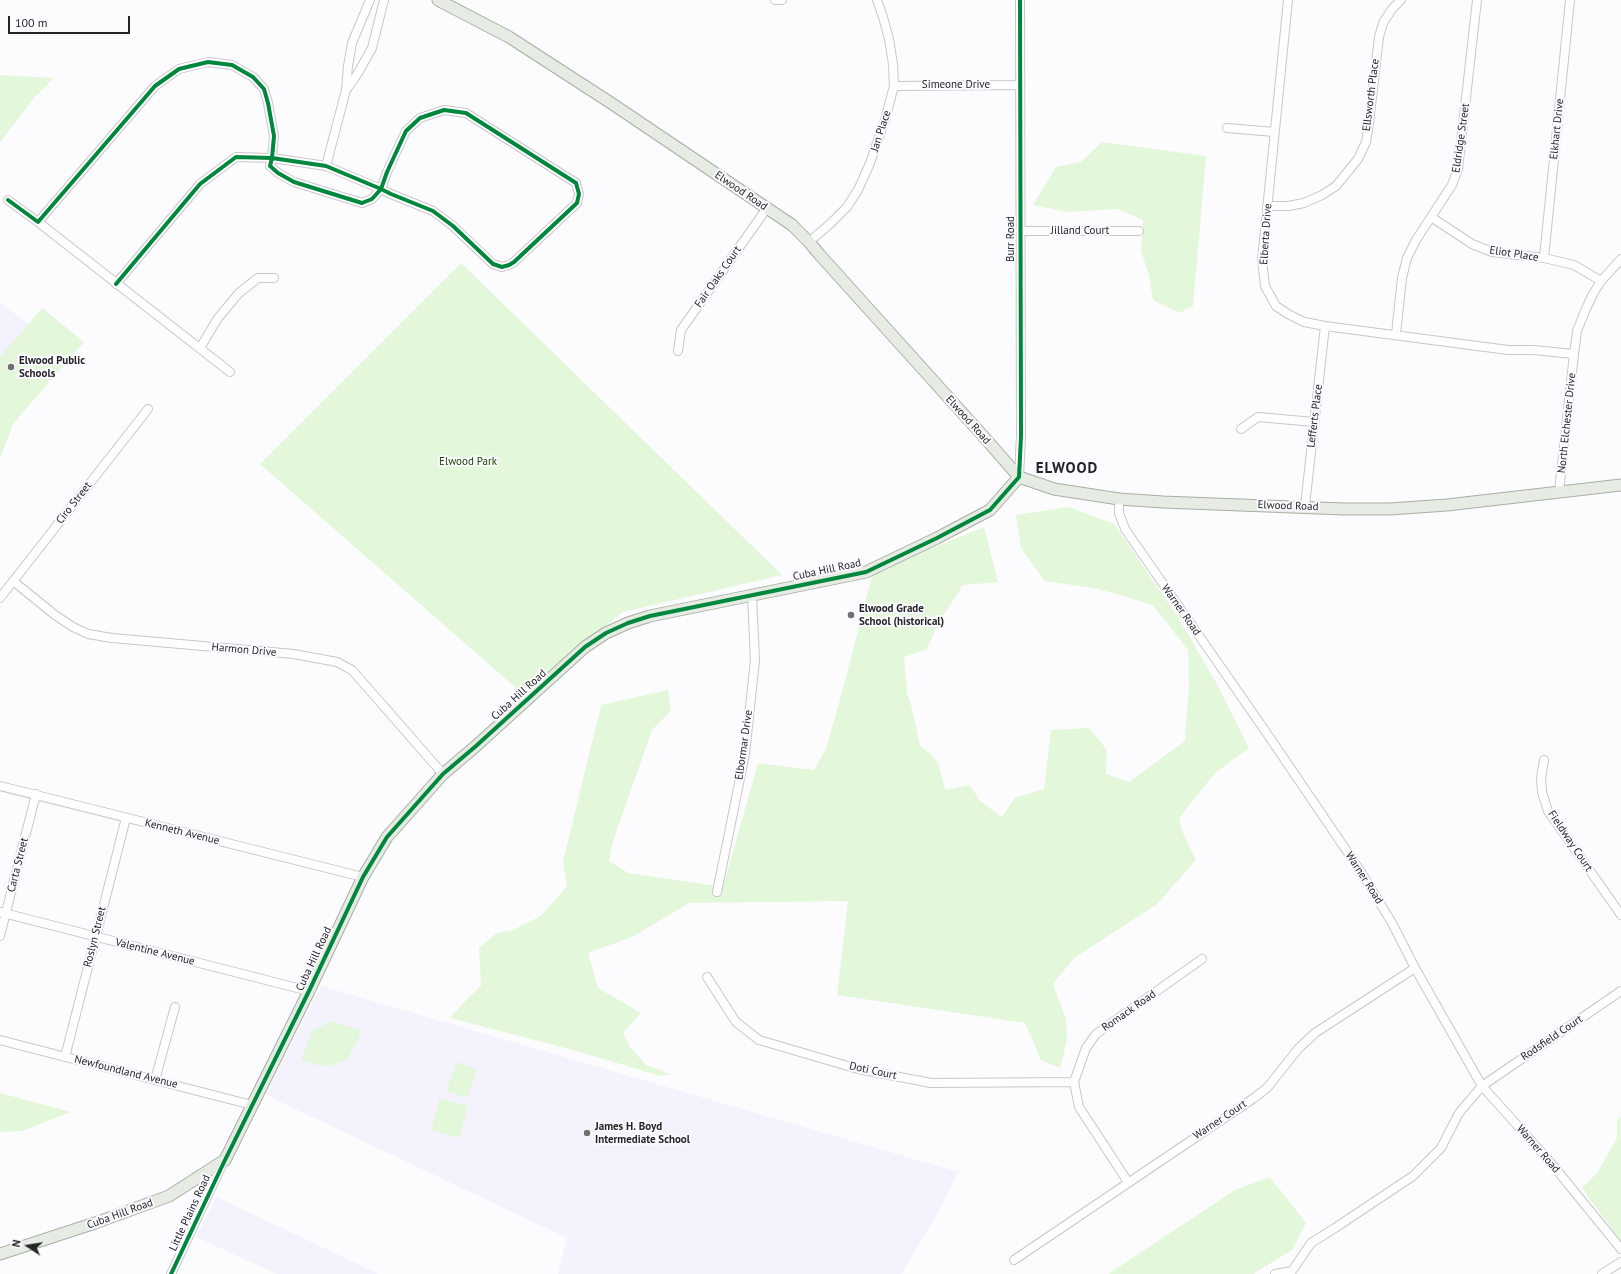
<!DOCTYPE html>
<html>
<head>
<meta charset="utf-8">
<style>
  body { margin:0 }
  #map { position:relative; width:1621px; height:1274px; overflow:hidden; background:#fcfbfd; font-family:"PT Sans",sans-serif }
  canvas { display:block }
  .north { position:absolute; left:8px; top:1226px; width:40px; height:40px; -webkit-text-stroke:3px #fbfafe; paint-order:stroke; rotate:282deg; font-size:11px; font-weight:700; line-height:16px; text-align:center; color:#252528 }
  .north::after { content:''; display:block; margin:auto; width:14px; height:18px; background:#252528; clip-path:polygon(50% 0,100% 100%,50% 72%,0 100%) }
  .scale { position:absolute; left:8px; top:16px; width:122px; height:18px; box-sizing:border-box; border:2px solid #252528; border-top:0; padding-left:5px; font-size:12px; line-height:14px; white-space:nowrap; color:#252528; -webkit-text-stroke:3px #fbfafe; paint-order:stroke }
</style>
</head>
<body>
<div id="map">
<canvas width="1621" height="1274"></canvas>
<div class="north">N</div>
<div class="scale">100 m</div>
</div>
<script>
const ctx = document.querySelector('canvas').getContext('2d');
ctx.lineJoin = 'round';
function fill(path, color) { ctx.fillStyle = color; ctx.fill(path, 'evenodd'); }
const shape = rows => new Path2D(rows.map(r => 'M' + r).join(''));
function strokePath(path, color, width, dash) { ctx.strokeStyle = color; ctx.lineWidth = width; ctx.lineCap = dash ? 'butt' : 'round'; ctx.setLineDash(dash || []); ctx.stroke(path); }
function drawText(font, color, halo, rows, align = 'center') {
  ctx.font = font + ' "PT Sans",sans-serif'; ctx.lineWidth = 4; ctx.setLineDash([]); ctx.textBaseline = 'middle'; ctx.strokeStyle = halo; ctx.fillStyle = color; for (const [text, x, y, turn = 0] of rows) {
    ctx.save(); ctx.translate(x, y); ctx.rotate((+turn || 0) * Math.PI / 180); ctx.textAlign = isNaN(turn) ? turn : align; if (halo) ctx.strokeText(text, 0, 0); ctx.fillText(text, 0, 0); ctx.restore();
  }
}
fill(shape([
  [0,302,46,338,0,397],
  [321,986,958,1172,939,1211,901,1274,558,1274,567,1238,266,1095],
  [216,1197,379,1274,277,1274,196,1237]
]), '#f4f2fd');
fill(shape([
  [0,75,54,78,34,98,0,142],
  [1102,142,1206,156,1193,306,1179,313,1153,300,1149,275,1141,251,1143,220,1118,209,1067,212,1033,205,1056,167,1081,162],
  [461,263,782,575,623,612,522,693,260,464],
  [42,308,84,342,13,424,0,459,0,357],
  [1069,507,1114,524,1178,617,1218,686,1249,748,1215,773,1179,818,1183,833,1196,860,1156,905,1074,958,1053,984,1066,1019,1067,1040,1060,1068,1041,1060,1025,1023,837,995,848,901,689,903,632,937,588,953,598,988,641,1013,623,1033,630,1047,646,1065,670,1074,661,1076,573,1050,450,1018,468,998,481,986,479,948,497,933,513,930,541,916,567,886,563,862,601,705,668,690,671,711,652,730,613,841,609,861,628,873,723,887,758,763,814,770,826,749,844,685,874,568,937,546,984,527,998,582,963,585,939,622,927,649,904,657,907,693,912,708,920,746,931,754,939,765,945,790,970,785,980,801,1002,817,1015,798,1044,789,1051,730,1089,728,1107,750,1106,774,1129,782,1185,741,1189,683,1188,650,1153,605,1099,589,1045,581,1021,548,1016,515],
  [332,1021,362,1031,347,1060,329,1066,316,1065,301,1060,312,1031],
  [457,1062,477,1070,467,1098,446,1091],
  [0,1093,71,1112,22,1131,0,1132],
  [440,1098,468,1106,459,1138,431,1130],
  [1621,1117,1621,1242,1582,1188,1597,1173,1617,1138,1617,1120],
  [1270,1177,1306,1223,1292,1250,1253,1274,1108,1274,1235,1190]
]), '#e3f7db');
const minor = shape([
  [775,0,782,0],
  [1288,0,1262,260,1265,286,1276,306,1288,314,1304,322,1325,326,1508,350,1533,350,1574,354],
  [894,86,1019,85],
  [347,89,358,73,372,48,384,0],
  [1227,128,1274,132],
  [326,166,346,90,348,66,352,43,370,0],
  [8,200,38,222,155,86,179,69,208,62,232,65,253,77,264,89,268,103,274,136,272,158,326,166,381,189,391,194,433,211,453,226,493,264,502,267,509,265,514,262,577,203,579,194,576,183,466,113,444,110,420,118,406,131,387,172,381,189,372,199,362,203,294,182,278,173,270,166,272,158,236,157,200,184,116,284],
  [1267,206,1288,206,1304,203,1322,195,1336,186,1358,159,1366,142,1369,123,1379,37,1383,23,1392,9,1401,0],
  [1431,217,1472,244,1492,252,1544,258,1574,265,1601,281],
  [38,222,230,372],
  [1020,231,1139,231],
  [809,242,831,223,847,207,858,190,870,163,885,120,894,86,893,64,889,39,883,17,877,0],
  [1544,258,1570,0],
  [1396,334,1402,278,1407,258,1416,240,1452,185,1458,169,1477,0],
  [200,348,218,318,239,293,258,278,274,278],
  [678,351,681,330,767,208],
  [1241,429,1258,417,1314,422],
  [1019,477,1021,436,1020,0],
  [1559,492,1574,354,1577,331,1585,311,1593,294,1601,281,1621,259],
  [1119,499,1119,513,1125,529,1268,735,1361,872,1392,923,1415,968,1482,1086,1551,1163,1621,1249],
  [1305,506,1325,326],
  [13,581,55,615,73,627,88,634,112,638,294,654,337,662,352,670,443,774],
  [0,598,148,409],
  [1544,760,1541,778,1542,792,1548,811,1621,915],
  [0,786,363,877],
  [717,892,745,754,755,660,752,596],
  [0,912,309,991],
  [0,936,36,794],
  [707,977,736,1022,759,1040,858,1069,931,1083,1074,1082],
  [0,1040,252,1105],
  [65,1057,126,818],
  [155,1080,175,1007],
  [1128,1182,1079,1107,1074,1082,1086,1048,1096,1034,1202,959],
  [1014,1260,1254,1098,1267,1088,1298,1049,1315,1033,1415,968],
  [171,1274,224,1161],
  [1275,1274,1292,1271,1311,1243,1335,1228,1413,1176,1441,1148,1459,1113,1482,1086,1621,991],
  [1602,1274,1621,1262]
]);
const major = shape([
  [438,0,509,37,611,103,792,225,809,242,819,254,984,437,1019,477,1054,489,1119,499,1163,502,1344,509,1390,509,1447,505,1621,485],
  [0,1254,95,1223,169,1196,225,1160,309,991,363,877,387,837,443,774,476,746,585,647,606,633,628,623,650,616,866,572,937,538,990,510,1019,477]
]);
strokePath(minor, '#c8c7ca', 10);
strokePath(major, '#a8b0a5', 13);
strokePath(minor, '#fffeff', 8);
strokePath(major, '#e6ebe4', 11);
strokePath(shape([
  [8,200,38,222,155,86,179,69,208,62,232,65,253,77,264,89,268,103,274,136,272,158,326,166,381,189,391,194,433,211,453,226,493,264,502,267,509,265,514,262,577,203,579,194,576,183,466,113,444,110,420,118,406,131,387,172,381,189,372,199,362,203,294,182,278,173,270,166,272,158,236,157,200,184,116,284],
  [171,1274,225,1160,309,991,363,877,387,837,443,774,476,746,585,647,606,633,628,623,650,616,866,572,937,538,990,510,1019,477,1021,436,1020,0]
]), '#00873e', 4);
for (const [x, y, r, color] of [
  [11,367,4,"#707073"],
  [851,615,4,"#707073"],
  [587,1133,4,"#707073"]
]) { const dot = new Path2D(); dot.arc(x, y, r, 0, 2 * Math.PI); ctx.fillStyle = color; ctx.fill(dot); strokePath(dot, '#fbfafe', 1.5); }
drawText('11px', '#252528', '#fbfafe', [
  ["Simeone Drive",956,85],
  ["Ellsworth Place",1371,95,-83],
  ["Elkhart Drive",1557,129,-84],
  ["Jan Place",881,131,-72],
  ["Eldridge Street",1461,138,-82],
  ["Elwood Road",741,191,34],
  ["Jilland Court",1080,231],
  ["Elberta Drive",1266,234,-86],
  ["Burr Road",1011,239,-90],
  ["Eliot Place",1514,254,9],
  ["Fair Oaks Court",718,277,-55],
  ["Lefferts Place",1315,416,-83],
  ["Elwood Road",968,420,48],
  ["North Elchester Drive",1567,423,-84],
  ["Ciro Street",74,503,-52],
  ["Elwood Road",1288,506,2],
  ["Cuba Hill Road",827,570,-12],
  ["Warner Road",1181,610,55],
  ["Harmon Drive",244,650,5],
  ["Cuba Hill Road",519,695,-42],
  ["Elbormar Drive",744,745,-82],
  ["Kenneth Avenue",182,832,14],
  ["Fieldway Court",1570,841,56],
  ["Carta Street",18,865,-76],
  ["Warner Road",1364,878,57],
  ["Roslyn Street",95,937,-76],
  ["Valentine Avenue",155,952,14],
  ["Cuba Hill Road",314,959,-65],
  ["Romack Road",1129,1011,-35],
  ["Rodsfield Court",1552,1038,-34],
  ["Doti Court",873,1071,12],
  ["Newfoundland Avenue",126,1072,14],
  ["Warner Court",1220,1120,-34],
  ["Warner Road",1538,1149,49],
  ["Little Plains Road",190,1213,-65],
  ["Cuba Hill Road",120,1214,-20]
]);
drawText('bold 11px', '#252528', '#fbfafe', [
  ["Elwood Public",19,361],
  ["Schools",19,374],
  ["Elwood Grade",859,609],
  ["School (historical)",859,622],
  ["James H. Boyd",595,1127],
  ["Intermediate School",595,1140]
], 'left');
drawText('11px', '#1c4401', '#fbfafe', [
  ["Elwood Park",468,462]
]);
ctx.letterSpacing = '1px';
drawText('bold 15px', '#252528', '#fbfafe', [
  ["ELWOOD",1067,469]
]);
ctx.letterSpacing = '0px';
</script>
</body>
</html>
